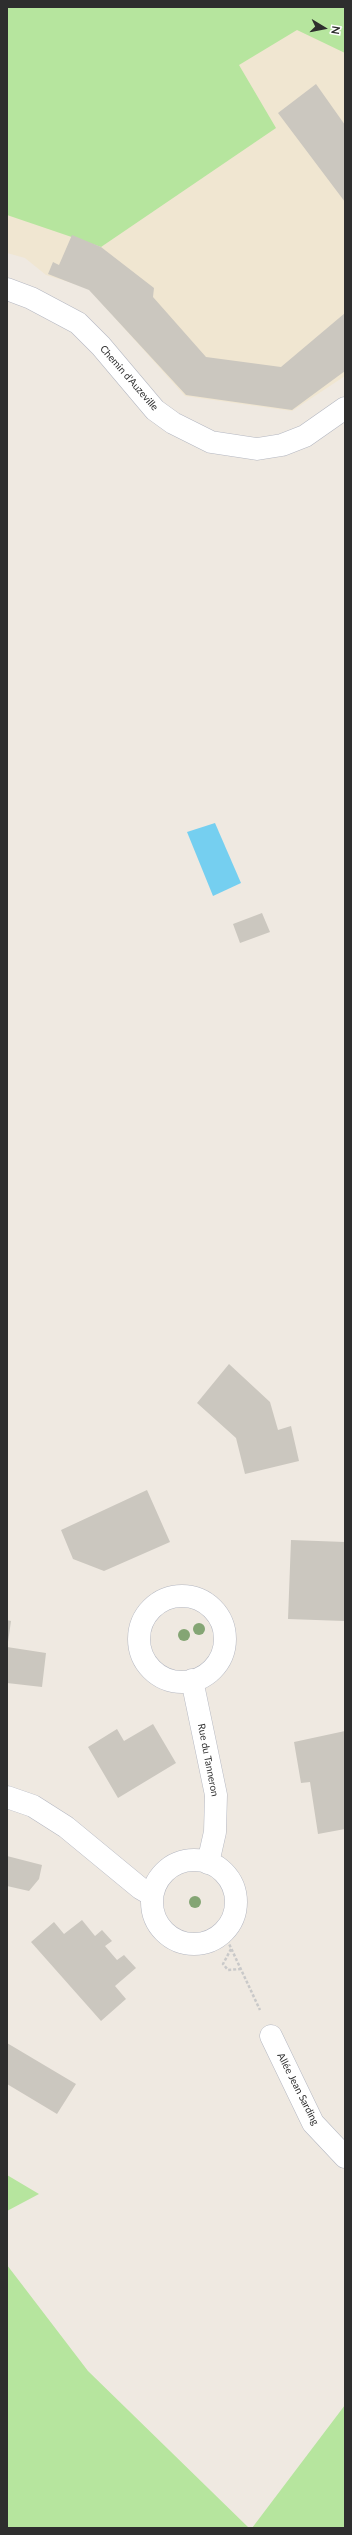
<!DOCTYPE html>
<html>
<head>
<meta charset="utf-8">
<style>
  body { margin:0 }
  #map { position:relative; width:352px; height:2535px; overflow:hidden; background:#efe9e1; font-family:Lato,sans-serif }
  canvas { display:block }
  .frame { position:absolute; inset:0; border:8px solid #2e2e2e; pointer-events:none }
  .north { position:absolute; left:304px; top:8px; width:40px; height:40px; -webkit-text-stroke:3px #fff; paint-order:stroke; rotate:100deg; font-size:11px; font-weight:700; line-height:16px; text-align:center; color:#2e2e2e }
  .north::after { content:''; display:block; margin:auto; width:14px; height:18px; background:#2e2e2e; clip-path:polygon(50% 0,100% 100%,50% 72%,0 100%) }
</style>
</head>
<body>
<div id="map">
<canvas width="352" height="2535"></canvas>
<div class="frame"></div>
<div class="north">N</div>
</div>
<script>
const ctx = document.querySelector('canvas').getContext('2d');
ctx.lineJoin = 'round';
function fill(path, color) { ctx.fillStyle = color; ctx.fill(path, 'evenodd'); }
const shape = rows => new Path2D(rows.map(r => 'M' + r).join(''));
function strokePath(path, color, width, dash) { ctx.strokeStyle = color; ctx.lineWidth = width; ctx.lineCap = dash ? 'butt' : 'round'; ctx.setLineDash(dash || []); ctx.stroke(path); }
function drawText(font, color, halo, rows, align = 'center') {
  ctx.font = font + ' Lato,sans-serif'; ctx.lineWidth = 4; ctx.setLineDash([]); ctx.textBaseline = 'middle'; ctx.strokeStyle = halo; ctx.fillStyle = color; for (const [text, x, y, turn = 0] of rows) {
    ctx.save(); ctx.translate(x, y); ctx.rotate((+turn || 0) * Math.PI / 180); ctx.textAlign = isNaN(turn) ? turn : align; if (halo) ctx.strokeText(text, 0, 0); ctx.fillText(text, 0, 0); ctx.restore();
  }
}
fill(shape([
  [7,7,345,7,345,376,292,411,185,396,88,288,46,275,25,258,7,253]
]), '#f0e6d1');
fill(shape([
  [7,7,345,7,345,53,297,30,239,65,276,128,101,247,7,215],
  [7,2175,39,2194,7,2211],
  [7,2265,88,2371,249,2528,7,2528],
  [345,2405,345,2528,252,2528]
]), '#b6e59e');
fill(shape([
  [215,823,241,883,213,896,187,832]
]), '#75cff0');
fill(shape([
  [316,84,345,125,345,202,278,113],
  [72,235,101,247,154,288,153,297,206,357,281,367,345,313,345,371,292,410,186,395,89,290,48,274,53,262,59,265],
  [262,913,270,932,240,943,233,924],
  [229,1364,270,1402,278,1430,291,1426,299,1461,245,1474,236,1438,197,1403],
  [147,1490,170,1542,104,1571,73,1559,61,1530],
  [291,1540,345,1542,344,1621,288,1619],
  [7,1620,11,1621,8,1642,7,1642],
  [7,1647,46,1653,42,1687,7,1683],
  [153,1724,176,1763,118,1798,88,1747,117,1729,124,1741],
  [345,1731,345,1829,318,1834,310,1782,301,1783,294,1742],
  [7,1856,42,1865,39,1879,29,1891,7,1886],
  [82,1920,95,1936,102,1930,112,1941,105,1946,117,1960,124,1955,136,1968,115,1986,126,1999,101,2021,31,1942,54,1922,64,1934],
  [7,2043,76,2084,57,2114,7,2084]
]), '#cbc7bf');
const street = shape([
  '139 1639a43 43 0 1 1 86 0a43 43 0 1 1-86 0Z',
  [192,1680,216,1795,215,1832,208,1863],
  [7,1797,33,1806,66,1827,140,1888,152,1895],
  '152 1902a42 42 0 1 1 84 0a42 42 0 1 1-84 0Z',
  [271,2036,313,2123,345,2157]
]);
const secondary = shape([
  [7,289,31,298,78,323,101,346,155,410,173,423,211,442,257,449,282,445,305,436,345,408]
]);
strokePath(street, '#b4b7c1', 23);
strokePath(secondary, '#b4b7c1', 23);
strokePath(shape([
  [223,1931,260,2010],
  [231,1949,223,1964,228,1970,241,1969]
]), '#c9c9c9', 2.5, [3, 2]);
strokePath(street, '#fff', 22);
strokePath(secondary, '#fff', 22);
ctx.fillStyle = '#84a574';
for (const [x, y] of [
  [199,1629],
  [184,1635],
  [195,1902]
]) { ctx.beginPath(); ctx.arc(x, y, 6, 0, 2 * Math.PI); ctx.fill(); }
drawText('10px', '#2e2e2e', '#fff', [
  ["Chemin d'Auzeville",129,378,49],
  ["Rue du Tanneron",208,1760,79],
  ["Allée Jean Sarding",298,2089,63]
]);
</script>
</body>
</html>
